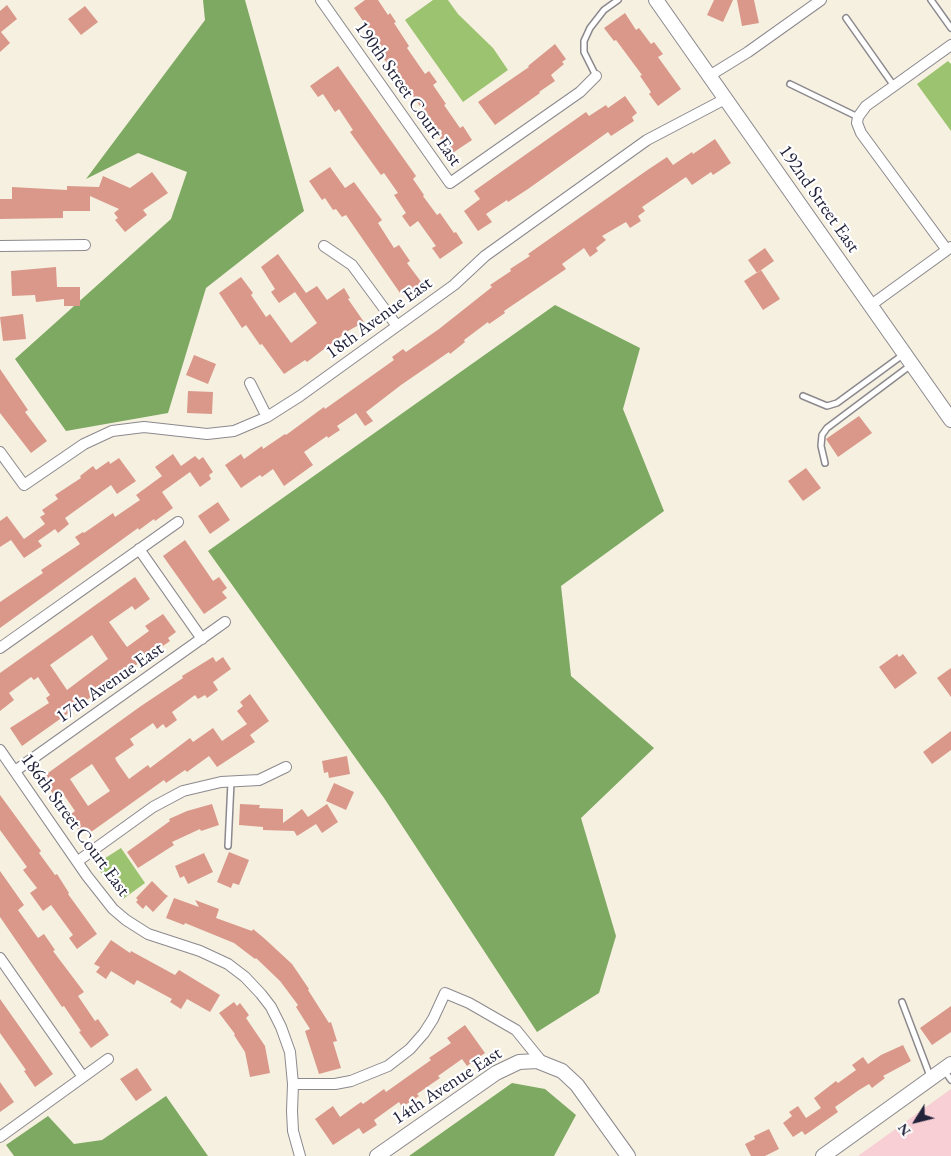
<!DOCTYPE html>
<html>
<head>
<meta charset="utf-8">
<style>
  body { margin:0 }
  #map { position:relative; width:951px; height:1156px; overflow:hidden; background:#f6f0e0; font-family:"EB Garamond",serif }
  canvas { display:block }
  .north { position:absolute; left:891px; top:1096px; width:50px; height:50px; -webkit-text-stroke:4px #fff; paint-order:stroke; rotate:234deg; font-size:14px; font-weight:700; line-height:20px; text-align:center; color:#22223b }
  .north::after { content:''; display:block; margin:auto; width:18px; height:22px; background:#22223b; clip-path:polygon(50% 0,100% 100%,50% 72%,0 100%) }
</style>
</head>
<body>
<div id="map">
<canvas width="951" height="1156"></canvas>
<div class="north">N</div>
</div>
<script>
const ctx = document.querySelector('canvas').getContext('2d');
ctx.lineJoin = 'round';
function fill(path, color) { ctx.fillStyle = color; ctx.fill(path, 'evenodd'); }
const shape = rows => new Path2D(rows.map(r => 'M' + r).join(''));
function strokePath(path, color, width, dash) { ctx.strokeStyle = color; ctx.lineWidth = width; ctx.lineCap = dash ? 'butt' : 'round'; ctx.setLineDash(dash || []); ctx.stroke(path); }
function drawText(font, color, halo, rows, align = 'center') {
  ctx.font = font + ' "EB Garamond",serif'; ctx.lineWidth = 4.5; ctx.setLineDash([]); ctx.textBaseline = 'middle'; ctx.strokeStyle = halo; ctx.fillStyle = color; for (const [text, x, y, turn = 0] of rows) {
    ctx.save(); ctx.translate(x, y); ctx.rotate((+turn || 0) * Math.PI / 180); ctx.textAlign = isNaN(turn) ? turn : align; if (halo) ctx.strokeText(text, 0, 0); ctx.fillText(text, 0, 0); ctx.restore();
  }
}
fill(shape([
  [951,1089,951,1156,858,1156]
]), '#f7cfd4');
fill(shape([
  [433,0,448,0,458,14,493,48,508,70,463,102,405,20],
  [948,61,951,64,951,131,917,84],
  [121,848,145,883,123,899,109,884,98,868,99,862]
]), '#9cc36f');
fill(shape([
  [203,0,245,0,304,211,206,288,168,413,66,431,15,359,171,219,187,172,138,153,86,179,205,20],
  [555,305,640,348,623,409,664,511,561,586,571,676,654,748,581,818,616,936,599,993,537,1032,384,798,208,551],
  [512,1083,545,1089,576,1115,554,1156,409,1156],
  [166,1096,208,1156,14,1156,6,1145,48,1116,74,1144,102,1140]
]), '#7da962');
fill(shape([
  [365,0,378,0,388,15,390,13,396,22,394,23,409,46,407,48,425,74,429,71,437,82,433,85,446,104,444,105,460,128,463,126,472,140,451,154,432,127,418,103,401,80,399,81,365,31,368,28,354,8],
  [714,0,733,0,723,22,707,15],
  [737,0,754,0,759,23,742,26],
  [7,5,17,19,1,32,10,43,0,52,0,11],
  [85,6,98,22,81,35,68,19],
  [625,13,636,30,639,28,651,44,654,42,663,54,658,57,681,89,658,106,649,94,651,92,640,76,642,75,616,40,614,41,604,28],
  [555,44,566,59,562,62,564,64,551,75,555,81,539,92,540,93,495,125,478,102,529,67,528,66],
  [338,66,416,176,413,179,424,195,423,196,437,215,440,213,454,233,456,232,463,243,440,259,432,248,436,246,418,221,410,227,402,216,406,213,394,195,398,193,384,173,381,175,373,164,350,132,353,130,339,109,335,112,323,94,318,97,310,86],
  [625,96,637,113,632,117,634,121,611,136,608,132,528,189,508,202,507,200,486,214,492,222,478,231,464,211,480,199,474,191,586,112,589,116,606,105,608,108],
  [715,139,731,163,713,175,711,172,692,185,686,177,642,207,645,211,638,216,641,221,630,228,626,222,602,236,606,240,596,248,598,251,590,257,584,248,562,264,566,269,504,311,505,313,489,324,488,322,464,340,465,342,450,354,449,352,401,385,366,412,373,421,365,426,356,413,337,426,340,430,328,438,327,436,304,452,313,465,284,486,273,469,262,477,260,475,241,488,225,465,241,454,244,459,262,446,263,449,285,434,286,435,324,407,325,409,394,360,392,357,403,349,406,352,439,329,492,287,490,285,511,271,510,269,530,256,528,254,646,171,667,157,673,165,692,152,693,154],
  [330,167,345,188,354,182,382,220,378,223,394,248,399,245,410,261,407,263,422,283,406,295,403,291,400,293,346,215,342,217,336,209,333,210,325,198,322,200,309,181],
  [152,172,168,193,143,210,147,215,125,232,115,220,118,218,114,213,119,209,90,196,90,211,63,211,63,218,0,219,0,199,12,199,12,187,67,190,67,186,99,187,103,176,130,188],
  [765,248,774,261,757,273,748,260],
  [278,254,306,293,317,286,327,300,344,288,350,298,348,299,364,322,348,331,307,362,305,360,284,374,262,344,260,345,246,325,242,328,219,293,241,277,253,293,251,295,266,317,270,314,291,343,317,323,295,292,279,303,271,292,275,289,261,267],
  [56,267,57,287,80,287,80,306,64,306,64,299,36,302,35,295,12,296,11,271],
  [761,270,780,299,763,310,744,281],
  [23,314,26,339,3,341,0,317],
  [194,355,216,364,208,384,186,375],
  [0,369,28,410,25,412,47,441,31,453,0,413],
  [188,391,213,392,212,414,187,413],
  [859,416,872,433,838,457,826,439],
  [173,454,181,466,195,456,199,460,203,457,213,472,209,475,211,479,200,487,190,472,162,492,173,508,155,521,154,519,139,530,138,528,0,628,0,602,43,573,41,570,80,544,75,537,83,532,84,533,113,513,115,517,140,500,136,495,162,476,155,467],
  [119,458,136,481,117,494,111,485,65,518,69,524,58,533,55,529,38,541,42,546,24,558,11,540,0,547,0,521,7,516,24,539,45,524,40,517,45,514,42,510,58,499,55,495,81,478,80,476,93,466,96,470,109,461,110,464],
  [806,468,821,488,803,501,788,481],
  [218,502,230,520,210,534,198,516],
  [185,540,213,581,219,577,227,588,222,592,227,598,204,614,163,556],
  [135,577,150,599,135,610,132,606,109,622,127,647,149,631,145,626,163,614,176,632,168,638,170,641,22,746,10,728,49,703,46,698,50,695,38,677,34,680,31,677,9,693,14,700,0,711,0,673],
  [92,635,108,659,67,690,50,665],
  [897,654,899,657,903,654,917,673,895,689,879,667],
  [213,657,216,662,223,657,231,669,213,682,218,690,207,698,205,695,198,699,195,695,172,712,177,720,166,728,163,724,157,729,153,723,130,739,134,745,115,758,117,762,129,779,148,765,150,768,190,738,193,742,213,728,222,741,247,724,237,711,243,706,240,702,250,694,269,721,250,735,255,742,217,767,209,756,187,772,185,770,166,783,164,780,91,832,89,829,81,834,68,816,75,811,64,795,58,800,41,778,141,706,183,678,182,676],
  [92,764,110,791,88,806,70,779],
  [951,668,951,697,937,678],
  [951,731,951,750,932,764,923,752],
  [347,756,350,774,329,778,328,772,324,773,322,761],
  [334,783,354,792,346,810,326,801],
  [0,795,41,851,39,853,55,875,57,874,69,893,68,894,97,934,77,949,69,938,73,935,51,905,43,911,30,893,37,888,23,870,27,867,0,830],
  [212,804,219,825,201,831,200,829,172,842,174,845,138,868,127,852,170,821,169,819,187,811],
  [240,804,260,805,259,808,283,809,283,823,302,809,308,817,327,804,338,822,322,833,316,824,297,836,294,831,263,830,263,827,239,825],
  [229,852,249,860,239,885,233,883,231,888,217,882],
  [204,853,213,872,188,884,184,876,180,878,175,866],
  [0,871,24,905,18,910,38,938,44,934,55,950,53,951,84,992,78,996,95,1021,98,1019,109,1035,91,1048,79,1032,81,1031,64,1006,62,1007,0,917],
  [152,881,165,894,168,896,153,912,146,905,143,909,136,902,138,900,136,898],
  [174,898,199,907,195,900,219,909,216,918,252,931,253,929,265,939,292,964,309,989,308,990,329,1023,331,1022,337,1041,333,1042,341,1068,319,1074,305,1031,310,1029,296,1007,298,1005,280,981,256,958,255,959,234,943,185,923,184,925,166,918],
  [111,940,130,953,131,951,175,975,179,970,220,995,210,1012,187,999,181,1009,170,1002,172,999,137,980,134,985,111,971,106,979,96,972,100,967,94,964],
  [0,999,53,1074,35,1087,24,1071,26,1070,0,1033],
  [234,1002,237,1006,240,1003,249,1015,246,1018,265,1046,270,1073,250,1077,245,1052,234,1035,235,1034,219,1013],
  [951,1006,951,1032,932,1045,920,1028],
  [465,1025,485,1053,467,1066,462,1059,438,1076,440,1078,417,1094,419,1096,402,1107,399,1102,374,1120,377,1125,363,1134,359,1128,333,1145,315,1119,333,1106,340,1117,361,1102,363,1104,384,1089,386,1092,431,1060,429,1058,451,1043,447,1038],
  [903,1045,911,1061,883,1076,885,1078,872,1088,869,1084,859,1090,835,1107,838,1112,805,1135,802,1131,793,1137,783,1123,792,1116,789,1112,798,1106,806,1118,821,1108,814,1098,836,1081,838,1083,856,1070,852,1065,863,1057,868,1064,881,1055],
  [137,1068,152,1090,136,1101,120,1079],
  [0,1082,14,1102,0,1112],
  [769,1129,779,1149,765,1156,751,1156,745,1144,755,1139,754,1136]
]), '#d9988a');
const lane = shape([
  [931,0,951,28],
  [846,18,894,86],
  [596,76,584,52,584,41,590,28,604,10,618,0],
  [790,84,858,117],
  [803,396,827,406,837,403,904,354],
  [825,463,821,446,822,435,827,428,911,365],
  [228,846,231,782],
  [902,1002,930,1076],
  [944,1070,951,1080]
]);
const street = shape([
  [321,0,450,183,580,92,596,76],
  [709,76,748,52,821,0],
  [0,246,85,245],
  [324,246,352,265,397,326],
  [947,250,861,133,857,123,858,117,866,106,951,45],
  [871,305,951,247],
  [250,383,267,417],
  [0,452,24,485,84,444,112,431,144,427,207,434,234,431,267,417,300,396,454,285,485,256,647,140,725,99],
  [139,549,202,639],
  [0,648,178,522],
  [0,750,87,876,113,909,126,920,148,934,200,951,228,964,245,977,261,994,271,1007,281,1027,290,1052,293,1084,292,1111,293,1131,300,1156],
  [15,771,225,622],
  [78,861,153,807,183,791,221,782,259,780,286,767],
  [0,958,83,1077],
  [293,1084,335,1084,351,1081,388,1066,410,1049,424,1033,433,1019,445,993,469,1003,516,1030,542,1062],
  [0,1137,108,1059]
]);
const secondary = shape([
  [656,0,951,420],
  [377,1156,496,1073,519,1062,537,1061,562,1071,577,1085,628,1156],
  [823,1156,951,1064]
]);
strokePath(lane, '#8c898e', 8);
strokePath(street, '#8c898e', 12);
strokePath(secondary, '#8c898e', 16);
strokePath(lane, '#fff', 5);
strokePath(street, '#fff', 10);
strokePath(secondary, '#fff', 14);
drawText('19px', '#22223b', '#fff', [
  ["190th Street Court East",408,94,55],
  ["192nd Street East",819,199,55],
  ["18th Avenue East",379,318,-36],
  ["17th Avenue East",110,683,-35],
  ["186th Street Court East",75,825,54],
  ["14th Avenue East",447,1086,-33]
]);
</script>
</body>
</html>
